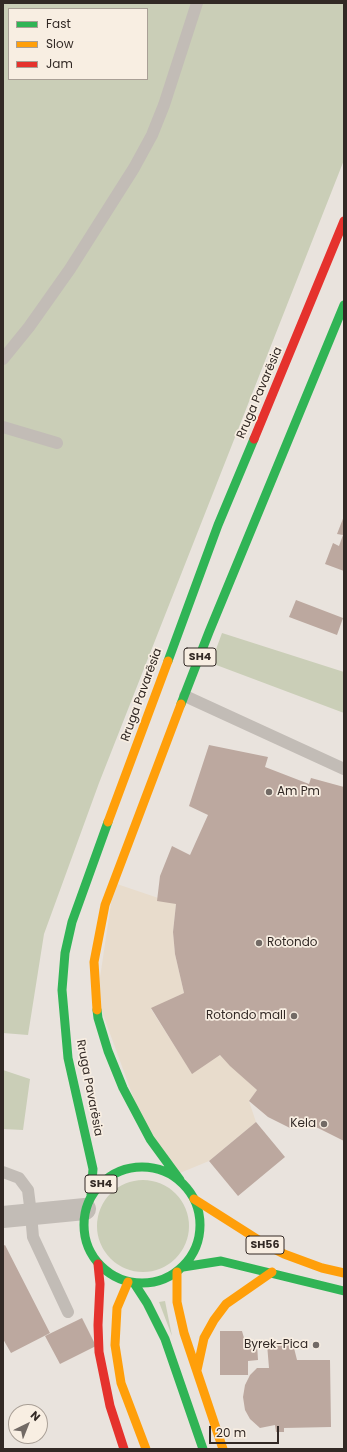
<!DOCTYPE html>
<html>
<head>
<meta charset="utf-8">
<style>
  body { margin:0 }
  #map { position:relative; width:347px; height:1452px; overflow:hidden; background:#e9e3dd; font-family:Poppins,sans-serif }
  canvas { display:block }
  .frame { position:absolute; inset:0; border:4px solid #322925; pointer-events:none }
  .legend { position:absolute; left:8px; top:8px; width:140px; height:72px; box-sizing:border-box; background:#f8eee2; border:1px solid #a99f96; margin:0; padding:5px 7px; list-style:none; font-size:12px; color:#322925 }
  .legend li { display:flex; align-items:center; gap:8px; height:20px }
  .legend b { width:20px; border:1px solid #a99f96 }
  .north { position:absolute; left:8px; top:1404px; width:40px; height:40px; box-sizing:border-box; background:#f8eee2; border:1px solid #a99f96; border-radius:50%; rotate:43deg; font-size:11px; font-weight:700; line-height:16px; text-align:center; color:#322925 }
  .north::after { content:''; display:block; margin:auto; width:14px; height:18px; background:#726a65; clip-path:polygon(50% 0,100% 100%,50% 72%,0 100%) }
  .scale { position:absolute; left:209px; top:1426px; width:70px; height:18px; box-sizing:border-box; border:2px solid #322925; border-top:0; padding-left:5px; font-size:12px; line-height:14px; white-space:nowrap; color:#322925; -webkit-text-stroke:3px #f8eee2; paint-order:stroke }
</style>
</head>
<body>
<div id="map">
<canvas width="347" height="1452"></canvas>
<div class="frame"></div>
<ul class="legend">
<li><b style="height:5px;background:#30b455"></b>Fast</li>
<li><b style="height:5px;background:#ff9f0a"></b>Slow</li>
<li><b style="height:5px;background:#e5322d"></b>Jam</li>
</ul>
<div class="north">N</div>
<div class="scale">20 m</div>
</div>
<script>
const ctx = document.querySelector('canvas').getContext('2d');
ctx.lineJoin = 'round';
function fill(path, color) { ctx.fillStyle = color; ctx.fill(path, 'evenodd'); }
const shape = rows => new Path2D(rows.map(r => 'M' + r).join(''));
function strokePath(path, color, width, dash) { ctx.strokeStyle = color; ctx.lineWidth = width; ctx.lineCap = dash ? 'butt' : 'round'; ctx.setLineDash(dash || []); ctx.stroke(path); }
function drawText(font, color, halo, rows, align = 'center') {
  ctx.font = font + ' Poppins,sans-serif'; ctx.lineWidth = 3.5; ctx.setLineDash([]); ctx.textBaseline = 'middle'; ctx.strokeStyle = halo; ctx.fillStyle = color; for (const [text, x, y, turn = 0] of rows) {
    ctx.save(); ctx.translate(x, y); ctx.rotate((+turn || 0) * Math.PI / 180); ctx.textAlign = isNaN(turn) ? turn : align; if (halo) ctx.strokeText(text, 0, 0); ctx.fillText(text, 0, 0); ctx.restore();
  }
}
fill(shape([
  [3,3,344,3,344,160,99,783,44,934,28,1035,3,1033],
  [9,9,147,9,147,79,9,79],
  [222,633,344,672,344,713,211,663],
  [3,1070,30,1079,23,1130,3,1129],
  '97 1226a46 46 0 1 1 92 0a46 46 0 1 1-92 0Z',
  [165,1301,172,1336,159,1302]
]), '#caceb7');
fill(shape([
  [114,883,176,904,173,932,175,954,184,993,151,1009,192,1073,220,1055,257,1090,249,1101,256,1122,209,1161,175,1175,146,1132,97,998]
]), '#e8dccc');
fill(shape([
  [344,516,344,571,325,564,333,543,339,546,343,535,337,534],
  [296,600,343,618,337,635,289,617],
  [209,745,268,757,265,767,309,784,311,778,344,787,344,1141,298,1118,292,1129,268,1117,249,1101,257,1090,230,1066,220,1055,192,1074,151,1008,184,993,175,954,173,932,176,904,157,901,160,876,172,846,190,855,208,815,189,806],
  [256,1122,285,1157,238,1196,209,1161],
  [5,1245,50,1333,11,1353,3,1339,3,1246],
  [82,1318,96,1346,60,1364,45,1336],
  [220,1331,242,1331,246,1345,257,1344,258,1360,248,1361,248,1375,220,1375],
  [267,1344,293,1344,297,1360,330,1360,331,1427,284,1428,284,1432,276,1432,275,1425,260,1428,250,1419,245,1410,243,1397,245,1385,250,1375,257,1368,269,1368]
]), '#bca89f');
strokePath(shape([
  [3,359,29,327,70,269,134,168,152,135,164,105,197,3],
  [3,427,57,443],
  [185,696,344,769],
  [3,1172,19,1178,28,1190,31,1214,33,1237,68,1312]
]), '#c2bcb6', 12);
strokePath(shape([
  [3,1217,85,1209]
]), '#c2bcb6', 22);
strokePath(shape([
  [168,661,218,525,254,439],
  [181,704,209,632,344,305],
  [97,1010,98,1018,108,1051,123,1088,150,1139,180,1180],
  '84 1225a58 58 0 1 1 116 0a58 58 0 1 1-116 0Z',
  [91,1195,93,1169,68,1058,62,990,65,953,72,922,108,822],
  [183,1267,221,1261,344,1291],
  [134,1283,147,1303,165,1339,203,1449]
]), '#30b455', 9);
strokePath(shape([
  [108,822,168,661],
  [97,1010,94,962,105,905,181,704],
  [194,1199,268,1246,284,1254,322,1268,344,1273],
  [177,1272,177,1302,184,1333,223,1449],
  [128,1282,117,1308,115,1345,121,1383,146,1449],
  [197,1370,204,1338,214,1320,226,1304,272,1272]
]), '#ff9f0a', 9);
strokePath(shape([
  [254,439,344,221],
  [98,1264,100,1284,98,1325,99,1352,110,1406,124,1449]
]), '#e5322d', 9);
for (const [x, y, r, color] of [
  [269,792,4,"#726a65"],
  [259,943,4,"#726a65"],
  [294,1016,4,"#726a65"],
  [324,1124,4,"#726a65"],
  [316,1345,4,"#726a65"]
]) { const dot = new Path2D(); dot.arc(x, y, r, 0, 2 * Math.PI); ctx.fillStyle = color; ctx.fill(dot); strokePath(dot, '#f8eee2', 1.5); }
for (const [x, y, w] of [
  [200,657,32],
  [101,1184,32],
  [265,1245,38]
]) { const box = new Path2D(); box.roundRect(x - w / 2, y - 9, w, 18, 3); ctx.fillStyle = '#f8eee2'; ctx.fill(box); strokePath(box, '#322925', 1); }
drawText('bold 11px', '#322925', null, [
  ["SH4",200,657],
  ["SH4",101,1184],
  ["SH56",265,1245]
]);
drawText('12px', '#322925', '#f8eee2', [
  ["Rruga Pavarësia",260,393,-67],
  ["Rruga Pavarësia",142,695,-70],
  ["Rruga Pavarësia",89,1088,79]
]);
drawText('12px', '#322925', '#f8eee2', [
  ["Am Pm",277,792,"left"],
  ["Rotondo",267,943,"left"],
  ["Rotondo mall",286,1016],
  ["Kela",316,1124],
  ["Byrek-Pica",308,1345]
], 'right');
</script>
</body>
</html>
